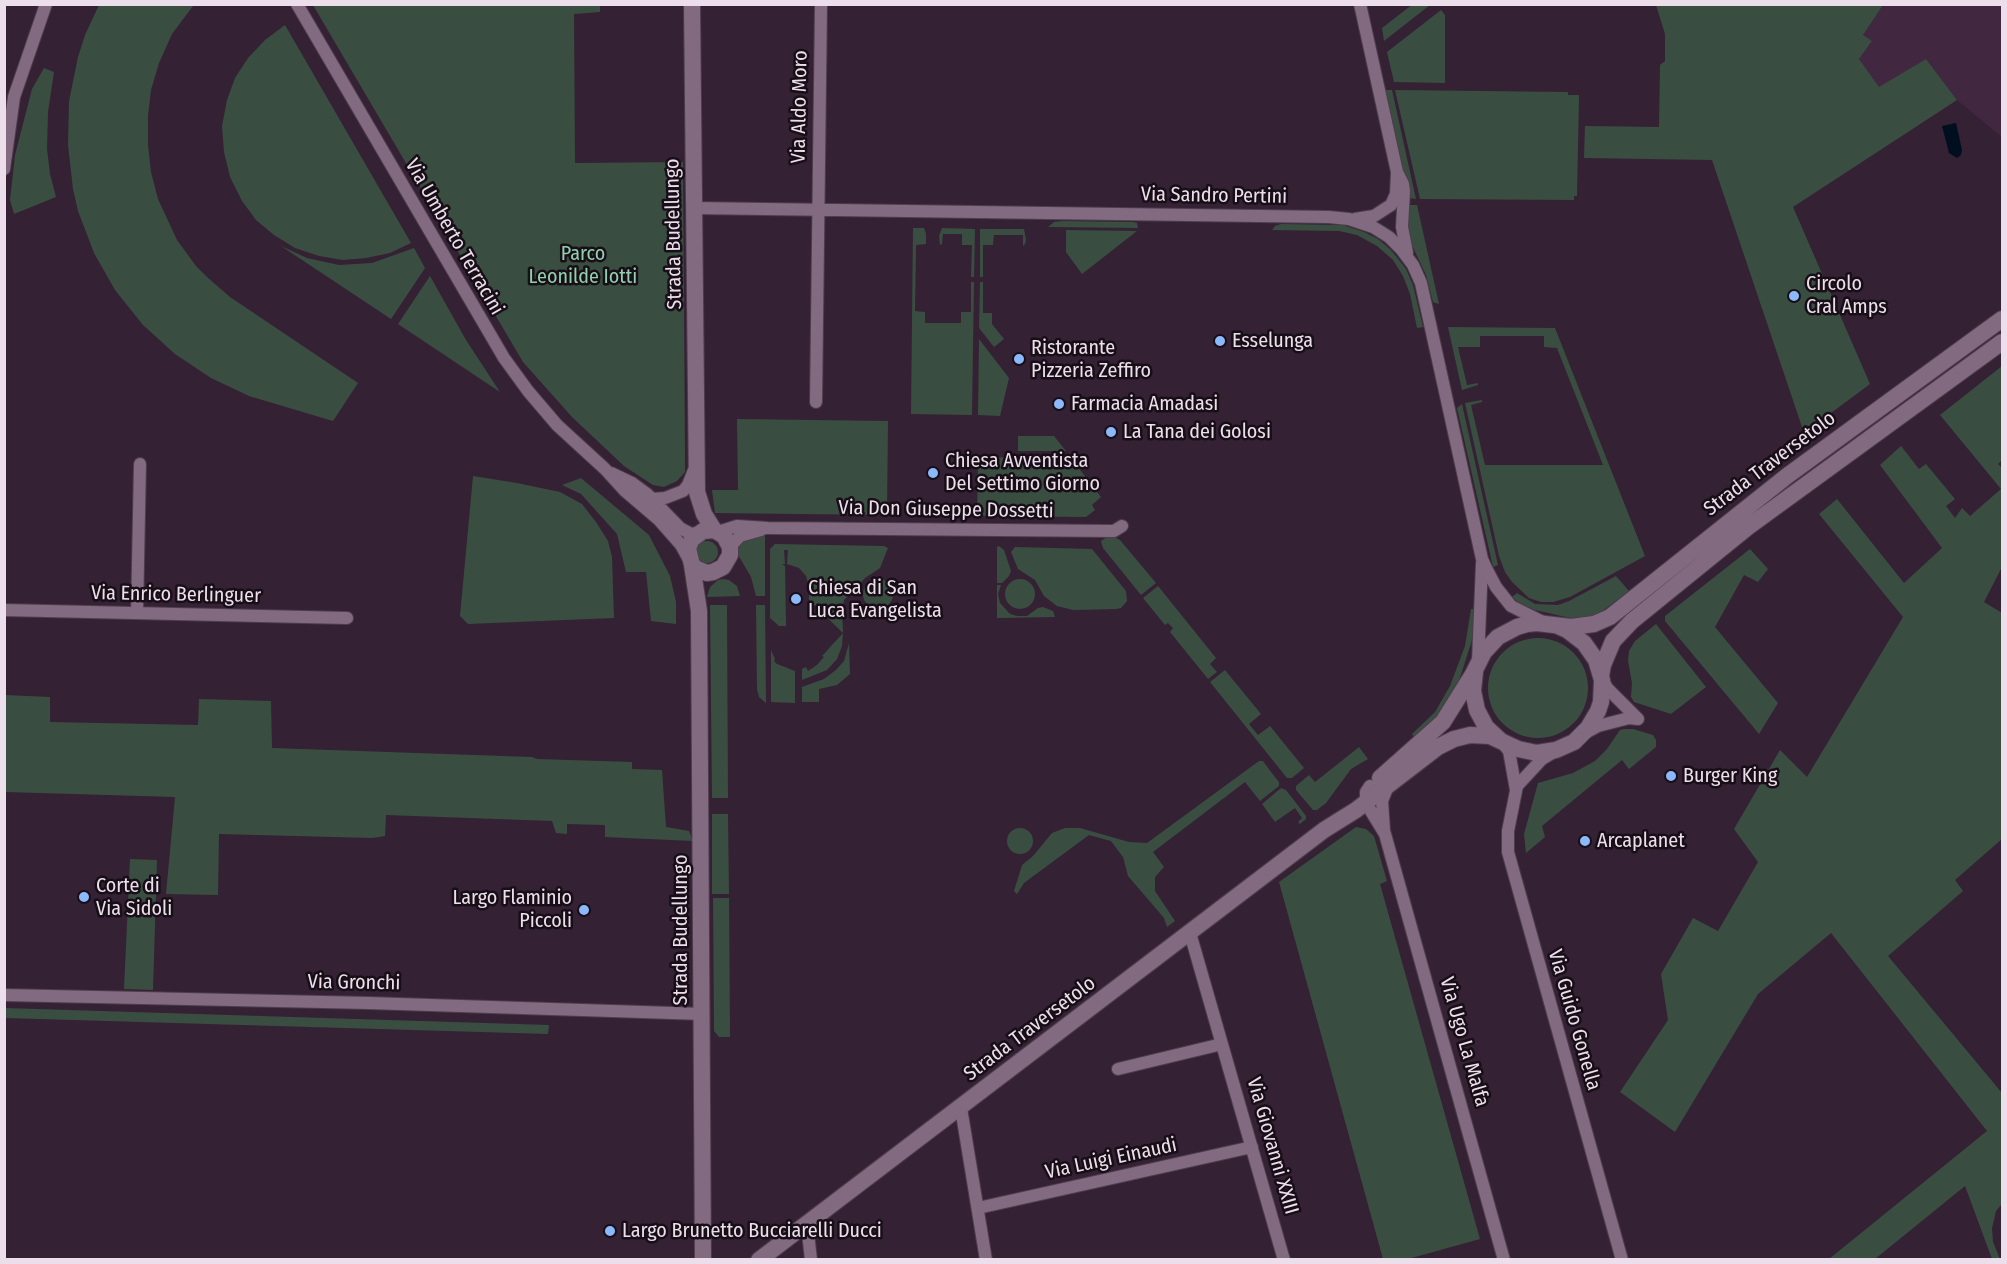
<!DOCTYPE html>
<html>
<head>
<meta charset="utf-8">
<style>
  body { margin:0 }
  #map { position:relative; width:2007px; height:1264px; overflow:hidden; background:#352134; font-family:"Fira Sans Condensed",sans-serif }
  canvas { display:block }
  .frame { position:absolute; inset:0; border:6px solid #ecdfeb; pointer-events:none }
</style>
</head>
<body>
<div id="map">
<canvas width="2007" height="1264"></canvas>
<div class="frame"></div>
</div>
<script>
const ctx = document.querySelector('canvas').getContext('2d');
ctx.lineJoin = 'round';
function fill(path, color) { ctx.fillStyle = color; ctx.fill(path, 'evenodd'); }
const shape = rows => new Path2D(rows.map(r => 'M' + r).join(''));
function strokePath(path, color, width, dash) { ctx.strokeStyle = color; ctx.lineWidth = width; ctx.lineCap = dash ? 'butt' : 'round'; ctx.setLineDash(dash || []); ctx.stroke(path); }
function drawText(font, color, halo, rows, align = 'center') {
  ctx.font = font + ' "Fira Sans Condensed",sans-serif'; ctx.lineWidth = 5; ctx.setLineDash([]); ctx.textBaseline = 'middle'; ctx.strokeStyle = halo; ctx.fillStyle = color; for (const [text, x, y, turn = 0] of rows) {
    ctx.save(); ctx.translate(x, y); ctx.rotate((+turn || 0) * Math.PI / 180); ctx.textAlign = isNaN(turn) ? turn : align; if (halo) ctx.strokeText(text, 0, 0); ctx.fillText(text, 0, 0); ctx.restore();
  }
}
fill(shape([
  [1883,5,2002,5,2002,137,1957,100,1926,59,1879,88,1859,59,1872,41,1863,35]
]), '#412840');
fill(shape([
  [192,4,193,6,172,34,159,63,151,90,148,116,148,145,151,172,158,199,177,240,196,266,207,277,230,297,358,383,333,421,249,396,211,378,175,354,143,325,115,290,94,253,78,211,73,189,68,145,69,101,78,57,85,35,99,5],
  [1413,4,1430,5,1384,41,1382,28],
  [313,5,600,5,600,12,574,14,575,163,683,162,685,449,685,472,677,481,664,487,653,485,624,466,572,417,523,362],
  [1656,5,1883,5,1863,35,1872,41,1859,59,1879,87,1926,59,1957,100,1793,207,1870,384,1804,433,1712,160,1584,158,1585,126,1659,127,1660,65,1665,61,1665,34],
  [1441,10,1445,15,1445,83,1394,82,1387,52],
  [285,25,411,243,390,253,366,258,343,260,319,256,295,248,274,235,256,220,242,201,230,177,224,152,222,126,227,100,235,78,248,58,265,40],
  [44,68,54,72,48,112,47,149,50,174,56,197,14,214,10,200,15,155,32,89],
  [1385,90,1392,90,1416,199,1409,198],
  [1395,90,1568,92,1568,95,1579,95,1577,196,1574,196,1574,200,1420,199],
  [1409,205,1417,205,1439,304,1433,302,1426,275,1410,241,1407,227],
  [1062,221,1133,222,1137,223,1138,228,1048,227,1054,222],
  [1281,224,1343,225,1364,232,1378,239,1391,250,1406,269,1413,285,1423,327,1417,328,1410,294,1403,276,1393,260,1377,246,1357,235,1339,231,1272,230,1275,226],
  [913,228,924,228,926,234,926,244,916,245,915,311,925,312,925,323,961,323,961,312,971,312,971,282,974,282,972,415,911,414],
  [942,228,975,229,974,277,971,277,972,245,962,245,962,234,943,234,942,244,940,245,939,236],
  [980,229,1024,229,1026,240,1025,244,1023,246,1023,235,994,235,993,245,983,245,983,277,980,277],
  [1066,230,1137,231,1082,274,1066,252],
  [281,246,307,258,339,265,372,263,414,248,425,268,391,319],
  [430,276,466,340,500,392,398,324],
  [980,282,983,282,983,313,992,313,992,324,1004,339,994,347,979,328],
  [1448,327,1555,328,1645,556,1570,597,1553,602,1541,602,1529,598,1512,582,1505,572,1499,556,1465,403,1482,400,1482,402,1471,405,1485,465,1603,465,1557,348,1544,347,1544,336,1480,336,1480,347,1458,347,1467,385,1478,383,1478,385,1462,390],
  [979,339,1009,378,1000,416,978,415],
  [2002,366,2002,460,1998,464,2002,468,2002,567,1984,602,2002,613,2002,839,1955,880,1963,891,1888,956,2002,1093,2002,1204,1996,1211,1992,1228,1993,1242,2000,1259,1992,1259,1965,1186,1875,1259,1829,1259,1987,1131,1831,933,1758,994,1675,1132,1620,1092,1668,1020,1661,974,1693,918,1718,931,1758,862,1734,829,1780,750,1807,777,1903,617,1819,514,1837,499,1904,583,1942,548,1880,465,1901,446,1919,469,1926,464,1955,499,1946,506,1955,518,1962,508,1970,516,2001,489,1940,415],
  [1462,404,1498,565,1493,567,1457,408],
  [737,419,888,421,887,515,715,513,712,490,738,490],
  [1018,436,1054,436,1066,451,1018,451],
  [978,457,1071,458,1101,497,1092,505,1095,510,1086,517,977,516],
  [473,476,517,483,560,492,582,504,596,522,608,541,612,557,614,618,468,624,460,616],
  [581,478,649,535,670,576,676,602,676,624,651,621,646,572,626,572,617,534,581,494,562,485],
  [765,534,765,596,756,596,751,577,737,553,738,546,743,540],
  [1107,537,1114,537,1120,540,1156,583,1141,595,1103,548,1101,541],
  '696 552a11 11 0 1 1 22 0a11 11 0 1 1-22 0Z',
  [775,544,884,546,888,548,880,568,865,578,844,600,842,611,843,633,842,646,837,659,827,670,802,680,802,669,806,667,808,671,817,665,824,657,822,656,843,633,809,600,809,595,814,595,814,586,809,586,806,576,799,568,787,564,788,550,784,550,785,564,782,564,785,566,786,626,779,626,770,618,770,549],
  [999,546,1004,550,1011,571,1009,576,1002,583,997,583,997,547],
  [1015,547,1092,549,1126,591,1127,601,1121,608,1116,609,1073,610,1057,606,1044,596,1035,580,1018,569,1011,552],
  [1750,549,1768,569,1758,582,1744,575,1715,627,1778,703,1759,734,1665,621,1665,616],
  [1616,576,1629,591,1596,616,1570,618,1535,610,1520,604,1512,597,1517,593,1535,604,1558,605,1569,601],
  [723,579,729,580,737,586,740,596,707,597,710,587,718,580],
  '863 594a15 15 0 1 1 30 0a15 15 0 1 1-30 0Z',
  '1005 594a15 15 0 1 1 30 0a15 15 0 1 1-30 0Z',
  [997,585,1001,585,998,594,1000,603,1010,614,1017,616,1027,616,1038,608,1043,607,1053,611,1055,617,997,618],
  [1158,586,1216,658,1210,664,1217,672,1208,679,1170,632,1173,628,1168,623,1165,625,1143,598],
  [710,605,727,605,728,798,712,798],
  [756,605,765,605,766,703,759,697,757,689],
  [1471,609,1476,609,1473,637,1458,684,1441,715,1414,737,1412,734,1435,712,1450,686,1465,646],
  [1656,624,1706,687,1671,714,1634,702,1631,697,1632,683,1628,661,1629,651,1635,641],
  '1488 688a50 50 0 1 1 100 0a50 50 0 1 1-100 0Z',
  [849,643,850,674,837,685,819,689,819,702,802,702,802,687,824,679,836,670,844,661],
  [771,650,775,659,774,661,777,664,795,671,795,703,771,702],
  [1225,670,1261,714,1249,724,1258,735,1270,726,1304,768,1292,778,1287,778,1210,682],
  [5,695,50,697,50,722,198,725,199,699,271,701,272,748,532,757,537,759,632,762,632,769,662,770,666,827,689,831,693,841,605,837,605,825,567,824,567,834,556,833,552,821,386,815,385,836,372,838,219,834,218,895,166,894,175,797,5,792],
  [1624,729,1633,729,1653,735,1656,740,1656,747,1629,769,1622,760,1542,826,1545,837,1526,853,1524,834,1538,783,1573,773,1595,761,1607,749,1620,730],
  [1359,747,1368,759,1351,769,1326,803,1317,810,1313,810,1296,790,1296,786,1309,775,1315,782],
  [1259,761,1263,761,1271,772,1279,782,1279,786,1260,801,1245,782,1153,852,1164,867,1155,877,1155,891,1175,921,1167,927,1164,918,1128,876,1123,857,1111,841,1089,835,1024,883,1017,894,1014,891,1022,865,1033,856,1052,833,1065,828,1080,828,1129,842,1147,843],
  [1281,788,1286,790,1306,816,1306,819,1300,824,1298,822,1302,818,1295,808,1275,822,1262,804],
  [712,814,728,814,729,894,712,894],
  [1356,827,1366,829,1374,836,1387,881,1380,884,1480,1239,1408,1259,1383,1259,1279,882],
  '1007 841a13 13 0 1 1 26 0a13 13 0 1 1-26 0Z',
  [130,859,157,860,153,990,124,989],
  [713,898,729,898,730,1037,719,1037,714,1031],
  [5,1008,549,1025,548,1034,5,1018]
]), '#394e41');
fill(shape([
  [1956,123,1962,150,1961,155,1957,158,1949,153,1942,126]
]), '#000f1f');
const street = shape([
  [297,4,504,358,528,391,557,425,605,469,625,491,659,520,681,545,688,558],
  [1360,4,1397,172],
  [4,169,14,97,46,4],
  [694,208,1329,217,1349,219,1373,227,1389,237,1401,249,1413,265,1421,283,1482,559,1486,568,1496,587,1511,606,1543,622],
  [1355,219,1374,216,1391,205,1396,194,1397,172,1403,184,1404,191,1402,227,1407,253],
  [816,402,821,4],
  [611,473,632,483,647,494,680,528,691,534,697,533],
  [652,499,665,498,683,491,688,485,694,470],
  [718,532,737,526,768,528,1114,531,1122,526],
  [730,547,740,536,761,530],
  [4,610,347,618],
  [137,613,140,464],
  [1478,662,1482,563],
  [1602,678,1607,688,1638,719],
  [1585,733,1598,726,1629,718,1638,719],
  [1501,741,1509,751,1516,790],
  [1552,753,1542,759,1517,786,1508,831,1508,852,1622,1260],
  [1370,786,1366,792,1366,803,1385,834,1504,1260],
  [1384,830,1382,801,1388,786],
  [1190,933,1284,1260],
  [4,995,369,1003,703,1014],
  [1118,1069,1222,1044],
  [961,1108,986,1260],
  [978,1208,1252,1147],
  [807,1224,811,1260]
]);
const secondary = shape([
  [692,4,697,492,704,514,714,530],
  [692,565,697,569,707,573,713,572,723,567,730,555,730,547,724,536,714,530,703,531,692,539,688,548,692,565,699,611,703,1260],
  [1475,672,1473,691,1477,710,1486,727,1500,740],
  [1601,676,1603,665,1613,641,1632,621,1748,527,2002,342],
  [1380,778,1443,722,1473,674,1484,652,1498,637,1517,627,1527,624,1537,623,1571,627,1594,624,1610,617,1787,476,2002,319],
  [759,1260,1324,830,1356,810,1438,747,1454,739,1470,735,1490,736,1518,749,1537,753,1556,750,1574,742,1588,728,1598,711,1601,702,1602,680,1596,660,1584,643,1567,630,1558,626]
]);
strokePath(street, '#4e3d4d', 14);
strokePath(secondary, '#4e3d4d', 18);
strokePath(street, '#826a80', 12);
strokePath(secondary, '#826a80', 16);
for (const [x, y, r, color] of [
  [1794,296,6,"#8cb9fc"],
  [1220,341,6,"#8cb9fc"],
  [1019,359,6,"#8cb9fc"],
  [1059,404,6,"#8cb9fc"],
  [1111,432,6,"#8cb9fc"],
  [933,473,6,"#8cb9fc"],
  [796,599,6,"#8cb9fc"],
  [1671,776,6,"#8cb9fc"],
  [1585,841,6,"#8cb9fc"],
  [84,897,6,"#8cb9fc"],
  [584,910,6,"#8cb9fc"],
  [610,1231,6,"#8cb9fc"]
]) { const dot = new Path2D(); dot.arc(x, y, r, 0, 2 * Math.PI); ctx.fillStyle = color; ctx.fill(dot); strokePath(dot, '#170e17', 2); }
drawText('20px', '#ecdfeb', '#170e17', [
  ["Via Aldo Moro",800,107,-89],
  ["Via Sandro Pertini",1214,196,1],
  ["Strada Budellungo",674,234,-91],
  ["Via Umberto Terracini",454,237,60],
  ["Strada Traversetolo",1770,464,-37],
  ["Via Don Giuseppe Dossetti",946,510,1],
  ["Via Enrico Berlinguer",176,595,1],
  ["Strada Budellungo",681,930,-90],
  ["Via Gronchi",354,983,1],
  ["Via Guido Gonella",1574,1020,74],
  ["Strada Traversetolo",1030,1029,-37],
  ["Via Ugo La Malfa",1464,1042,74],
  ["Via Giovanni XXIII",1272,1146,74],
  ["Via Luigi Einaudi",1111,1159,-12]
]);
drawText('20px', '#91d1ac', '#170e17', [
  ["Parco",583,254],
  ["Leonilde Iotti",583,277]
]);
drawText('20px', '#ecdfeb', '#170e17', [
  ["Circolo",1806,284],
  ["Cral Amps",1806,307],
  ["Esselunga",1232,341],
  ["Ristorante",1031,348],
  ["Pizzeria Zeffiro",1031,371],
  ["Farmacia Amadasi",1071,404],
  ["La Tana dei Golosi",1123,432],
  ["Chiesa Avventista",945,461],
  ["Del Settimo Giorno",945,484],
  ["Chiesa di San",808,588],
  ["Luca Evangelista",808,611],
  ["Burger King",1683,776],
  ["Arcaplanet",1597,841],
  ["Corte di",96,886],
  ["Via Sidoli",96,909],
  ["Largo Flaminio",572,898,"right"],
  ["Piccoli",572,921,"right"],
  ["Largo Brunetto Bucciarelli Ducci",622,1231]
], 'left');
</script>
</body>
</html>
